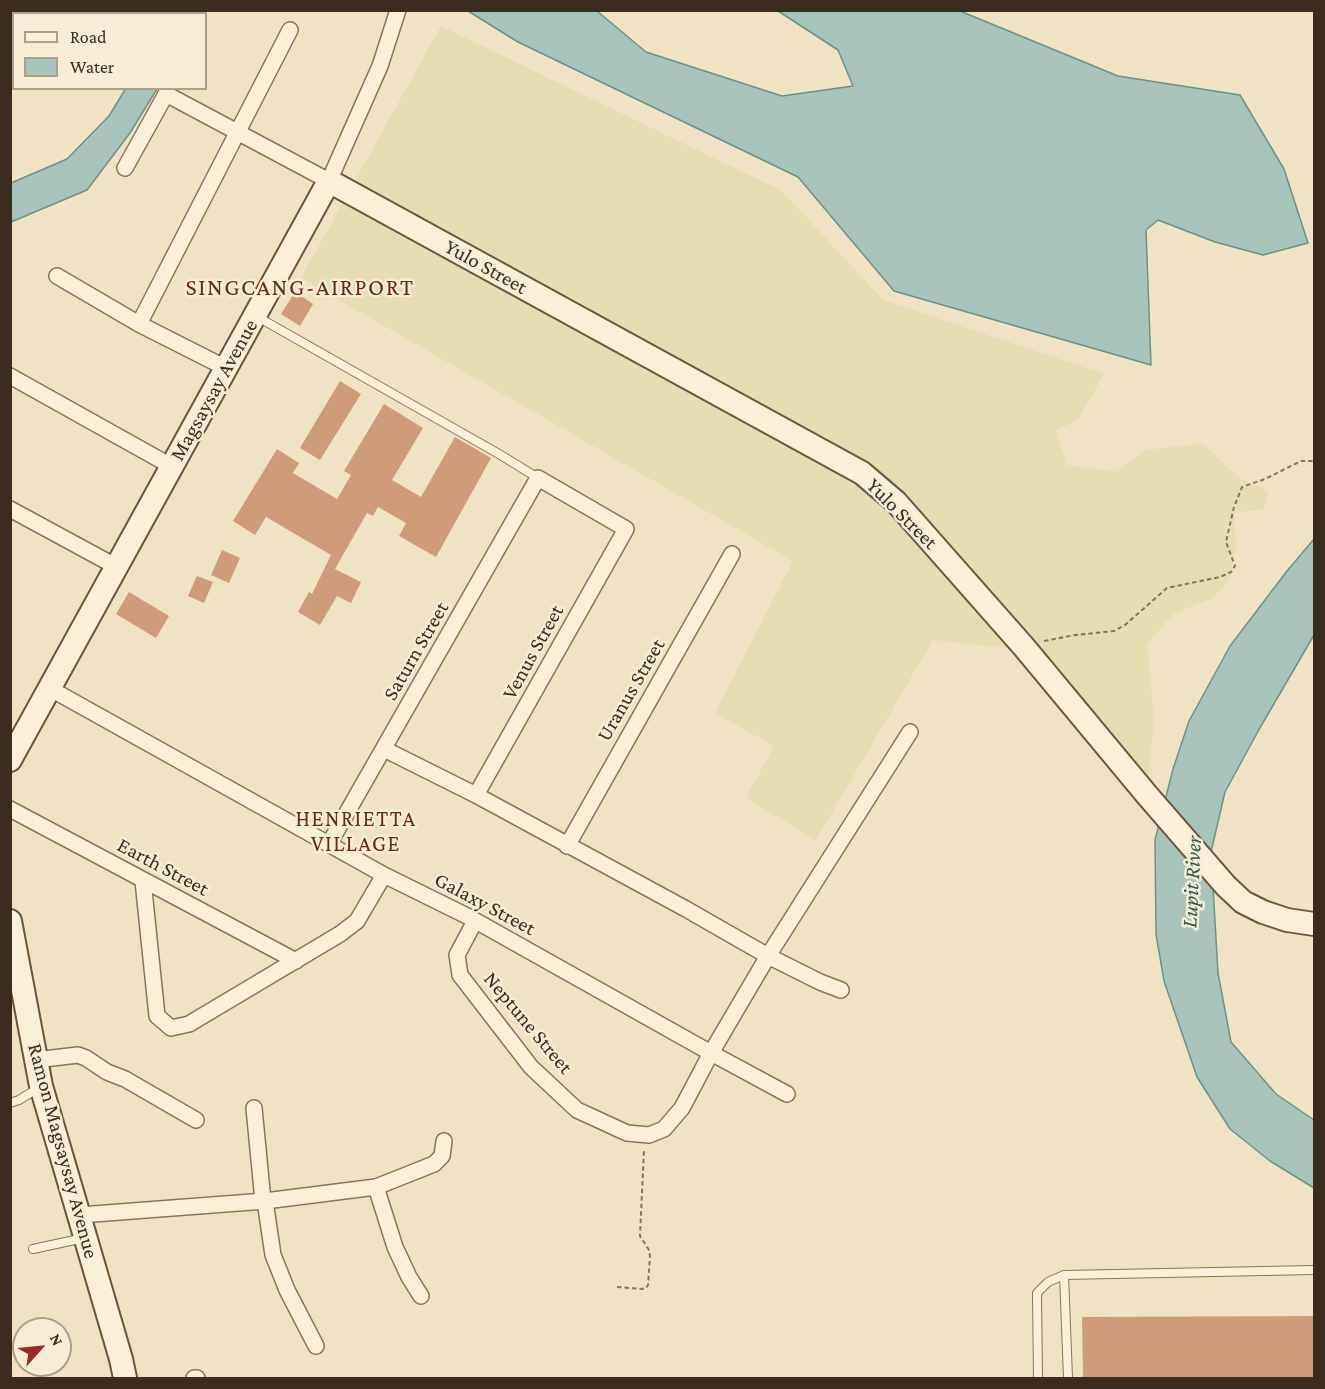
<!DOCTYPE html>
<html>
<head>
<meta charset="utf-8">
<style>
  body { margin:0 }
  #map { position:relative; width:1325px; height:1389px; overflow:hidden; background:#f0e2c5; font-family:"Crimson Pro",serif }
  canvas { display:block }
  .frame { position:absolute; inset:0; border:12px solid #3b2c1f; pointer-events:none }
  .legend { position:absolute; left:12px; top:12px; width:195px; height:78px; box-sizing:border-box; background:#f7ecd5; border:2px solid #ac9f8c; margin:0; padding:8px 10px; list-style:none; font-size:18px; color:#3b2c1f }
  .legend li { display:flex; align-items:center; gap:12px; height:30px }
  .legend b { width:30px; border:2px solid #ac9f8c }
  .north { position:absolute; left:12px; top:1317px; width:60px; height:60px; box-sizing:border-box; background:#f7ecd5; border:2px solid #ac9f8c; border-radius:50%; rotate:63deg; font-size:16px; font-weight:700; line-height:24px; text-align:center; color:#3b2c1f }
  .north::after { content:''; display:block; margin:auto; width:21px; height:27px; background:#9d282b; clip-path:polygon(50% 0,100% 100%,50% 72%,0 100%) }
</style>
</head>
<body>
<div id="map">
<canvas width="1325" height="1389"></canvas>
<div class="frame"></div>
<ul class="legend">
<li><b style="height:8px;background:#faf0d9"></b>Road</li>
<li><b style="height:16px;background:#a7c3ba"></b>Water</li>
</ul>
<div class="north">N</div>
</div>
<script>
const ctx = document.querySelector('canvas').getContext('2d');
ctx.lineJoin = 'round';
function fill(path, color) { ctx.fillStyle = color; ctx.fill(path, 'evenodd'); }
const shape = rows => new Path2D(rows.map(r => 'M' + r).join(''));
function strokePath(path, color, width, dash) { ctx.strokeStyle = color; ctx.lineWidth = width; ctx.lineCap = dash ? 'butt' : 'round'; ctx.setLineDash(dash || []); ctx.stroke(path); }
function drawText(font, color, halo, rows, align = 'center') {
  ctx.font = font + ' "Crimson Pro",serif'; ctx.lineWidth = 5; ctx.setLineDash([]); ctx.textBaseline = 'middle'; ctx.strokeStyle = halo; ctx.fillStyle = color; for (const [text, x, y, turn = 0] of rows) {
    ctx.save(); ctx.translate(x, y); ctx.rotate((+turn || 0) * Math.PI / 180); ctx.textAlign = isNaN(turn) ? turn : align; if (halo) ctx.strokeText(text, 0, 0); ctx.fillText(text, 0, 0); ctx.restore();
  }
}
fill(shape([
  [441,26,782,191,883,300,1104,374,1078,420,1056,430,1067,465,1117,472,1144,450,1204,444,1238,477,1268,491,1264,509,1234,513,1236,548,1227,583,1211,599,1173,614,1147,644,1154,717,1147,795,1031,651,933,640,816,840,746,798,774,746,715,713,793,561,301,278]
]), '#e6ddb2');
const water = shape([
  [468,11,597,11,646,52,782,96,853,86,838,50,778,11,960,11,1118,76,1240,95,1284,169,1308,243,1263,255,1215,242,1158,220,1146,230,1151,365,894,291,798,177,518,42,468,11],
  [126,88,157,89,130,133,87,190,11,222,11,183,67,159,109,116,126,88],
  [1314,539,1314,635,1261,726,1225,792,1211,852,1218,973,1231,1042,1276,1094,1314,1120,1314,1188,1270,1161,1230,1129,1197,1077,1164,981,1156,934,1155,840,1173,769,1189,721,1230,646,1287,571,1314,539]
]);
fill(water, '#a7c3ba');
strokePath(water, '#6d9288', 1.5);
fill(shape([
  [295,292,313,304,300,326,281,314],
  [340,381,361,394,320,460,300,448],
  [384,404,423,428,392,480,421,497,455,437,491,458,436,557,399,536,406,523,378,507,373,516,367,513,335,569,361,582,351,603,337,596,320,625,298,612,309,592,312,594,331,555,266,517,255,535,233,521,277,449,299,463,293,473,337,499,351,475,344,471],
  [222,550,240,558,229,583,211,575],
  [197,576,213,582,204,603,188,596],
  [129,592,169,616,156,638,116,614],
  [1314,1316,1314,1378,1083,1378,1082,1317]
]), '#cf9c7a');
const lane = shape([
  [256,316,499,454,538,478],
  [10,1103,19,1100,40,1087],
  [33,1249,84,1238],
  [1064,1275,1068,1378],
  [1038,1378,1037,1293,1048,1282,1064,1275,1314,1270]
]);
const street = shape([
  [125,168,166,94,329,181,380,66,398,10],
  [57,276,139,324,226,368],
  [139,324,290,30],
  [10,376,171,466],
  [10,509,117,567],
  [49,688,384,875,467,916,711,1053,787,1094],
  [384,749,476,795,686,909,768,956,820,982,841,990],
  [10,809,296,961],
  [329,844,538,478,626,529,476,795],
  [567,846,732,554],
  [143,881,157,1016,171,1028,189,1024,340,934,357,921,384,875],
  [475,921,457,955,460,975,531,1067,577,1110,627,1133,649,1135,664,1129,682,1108,711,1053,768,956,910,732],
  [35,1060,78,1055,86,1058,107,1072,125,1079,196,1120],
  [254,1108,263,1201],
  [376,1187,434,1164,442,1156,444,1141],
  [265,1201,273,1255,287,1290,316,1346],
  [80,1215,265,1201,376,1187,395,1247,409,1277,421,1296],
  [194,1378,197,1378]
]);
const secondary = shape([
  [10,760,329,181,862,473,896,502,1024,647,1147,795,1226,886,1243,902,1263,912,1287,920,1314,924],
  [10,921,41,1086,121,1359,125,1378]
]);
strokePath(lane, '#8c745a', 10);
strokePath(street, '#8c745a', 18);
strokePath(secondary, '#6e553d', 26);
strokePath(shape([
  [1044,641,1075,635,1114,631,1125,625,1167,588,1220,577,1231,572,1235,566,1226,542,1234,507,1242,487,1265,479,1301,461,1314,461],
  [617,1287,642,1289,646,1288,648,1285,650,1256,649,1250,640,1236,644,1150]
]), '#8c745a', 2, [4.5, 3]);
strokePath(lane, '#faf0d9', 8);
strokePath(street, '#faf0d9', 15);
strokePath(secondary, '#faf0d9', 22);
drawText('21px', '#3b2c1f', '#f7ecd5', [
  ["Yulo Street",486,267,29],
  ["Magsaysay Avenue",214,390,-61],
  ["Yulo Street",902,514,45],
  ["Saturn Street",416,651,-60],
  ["Venus Street",533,652,-61],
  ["Uranus Street",631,690,-60],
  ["Earth Street",163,867,28],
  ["Galaxy Street",485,904,28],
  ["Neptune Street",528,1023,50],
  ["Ramon Magsaysay Avenue",63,1151,75]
]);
ctx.letterSpacing = '1.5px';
drawText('22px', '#6a2b1c', '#f7ecd5', [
  ["HENRIETTA",356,819],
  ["VILLAGE",356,844]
]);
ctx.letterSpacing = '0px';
drawText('italic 22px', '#2d5c58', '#f7ecd5', [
  ["Lupit River",1192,882,-87]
]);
ctx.letterSpacing = '1.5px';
drawText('24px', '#6a2b1c', '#f7ecd5', [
  ["SINGCANG-AIRPORT",300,288]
]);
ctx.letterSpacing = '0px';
</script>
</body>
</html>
